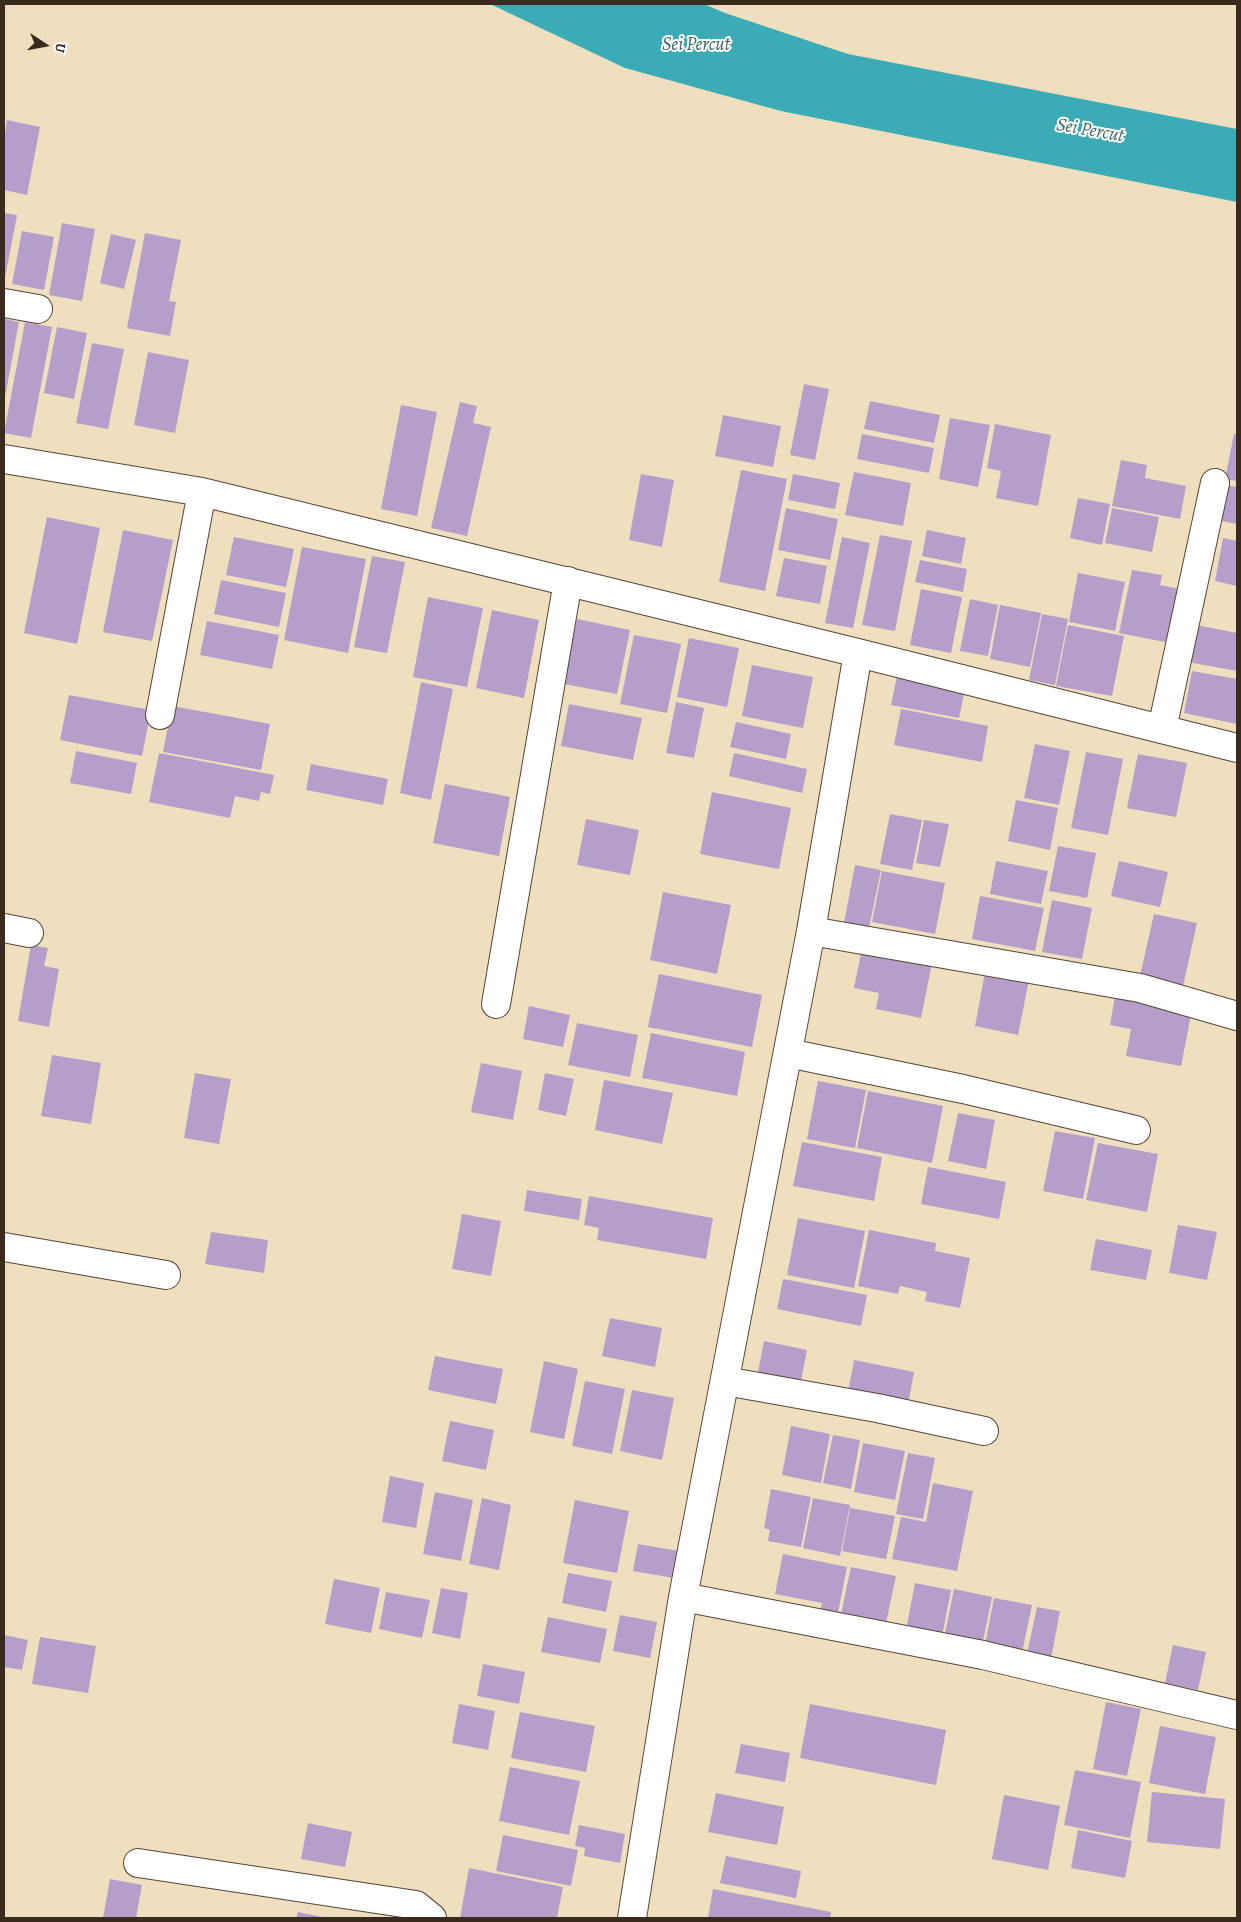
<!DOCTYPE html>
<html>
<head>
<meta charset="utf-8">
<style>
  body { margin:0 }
  #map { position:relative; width:1241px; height:1922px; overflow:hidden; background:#f0dfbf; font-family:Alegreya,serif }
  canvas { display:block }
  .frame { position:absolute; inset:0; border:5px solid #3b2a1e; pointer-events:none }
  .north { position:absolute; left:20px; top:20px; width:50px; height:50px; -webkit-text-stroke:4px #fff; paint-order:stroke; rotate:101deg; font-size:14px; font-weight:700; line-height:20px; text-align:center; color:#3b2a1e }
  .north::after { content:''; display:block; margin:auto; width:18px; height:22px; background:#3b2a1e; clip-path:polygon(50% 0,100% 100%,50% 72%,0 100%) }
</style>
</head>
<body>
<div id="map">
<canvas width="1241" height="1922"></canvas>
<div class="frame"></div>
<div class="north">U</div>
</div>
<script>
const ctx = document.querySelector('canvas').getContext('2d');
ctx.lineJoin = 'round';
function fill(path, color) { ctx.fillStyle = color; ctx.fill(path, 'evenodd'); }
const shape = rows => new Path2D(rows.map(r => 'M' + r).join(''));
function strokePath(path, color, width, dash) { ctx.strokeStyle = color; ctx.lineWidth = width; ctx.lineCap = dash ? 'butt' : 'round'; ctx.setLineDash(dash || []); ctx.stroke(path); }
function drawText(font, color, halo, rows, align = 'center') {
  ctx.font = font + ' Alegreya,serif'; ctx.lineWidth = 4; ctx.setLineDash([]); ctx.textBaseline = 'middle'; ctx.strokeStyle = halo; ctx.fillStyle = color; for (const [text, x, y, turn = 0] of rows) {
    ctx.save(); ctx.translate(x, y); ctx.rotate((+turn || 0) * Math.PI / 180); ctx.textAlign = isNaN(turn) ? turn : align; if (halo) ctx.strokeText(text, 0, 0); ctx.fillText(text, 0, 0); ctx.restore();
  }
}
fill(shape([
  [490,4,704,4,725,13,848,54,1237,129,1237,202,781,111,625,68]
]), '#3bacb5');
fill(shape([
  [7,120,40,127,27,195,4,190,4,140],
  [4,213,17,215,5,278,4,278],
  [62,223,95,229,82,301,49,295],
  [22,231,54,237,44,290,12,284],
  [145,233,181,240,169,301,176,302,170,336,127,328],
  [111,234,136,240,124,289,100,283],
  [4,319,19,322,5,397,4,396],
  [25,322,52,327,31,438,4,433],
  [57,327,87,333,74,399,44,393],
  [92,343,124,349,108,429,76,423],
  [148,352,189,360,175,433,134,425],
  [804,384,829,389,815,460,790,455],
  [870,401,940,415,934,443,864,429],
  [460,402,477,406,473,423,491,427,467,536,431,528],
  [401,405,437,412,417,516,381,509],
  [723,415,781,426,773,467,715,456],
  [950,418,990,425,978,487,939,479],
  [995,424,1051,435,1038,506,996,498,1001,471,987,468],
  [862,434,934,448,929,473,857,459],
  [1234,434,1237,434,1237,481,1225,479],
  [1121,460,1147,465,1145,478,1186,486,1180,519,1112,506],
  [741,470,787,479,765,591,719,582],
  [854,472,911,483,903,526,845,515],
  [641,474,674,480,662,547,629,540],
  [793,474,840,483,835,509,788,500],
  [1224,485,1237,487,1237,524,1217,520],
  [1078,498,1110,504,1102,545,1070,538],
  [786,508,838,519,830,560,778,550],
  [1112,508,1159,517,1152,552,1105,543],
  [47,517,100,528,77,644,24,633],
  [123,530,173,540,152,641,103,632],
  [927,530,966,538,961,564,922,556],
  [880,535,912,541,895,631,862,625],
  [234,537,294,549,286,587,226,575],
  [842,537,870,543,853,628,825,623],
  [1223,538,1237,541,1237,586,1215,581],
  [302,547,366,559,348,653,284,640],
  [372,556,405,562,387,653,354,647],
  [784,558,827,566,820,604,776,596],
  [920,560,967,569,963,592,915,582],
  [1132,570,1162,575,1160,585,1185,590,1175,644,1119,633],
  [1078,573,1125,582,1115,631,1069,622],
  [221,580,286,593,279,627,214,614],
  [921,589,962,597,951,653,910,645],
  [428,597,483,608,467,687,413,677],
  [970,599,998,605,988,656,960,651],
  [1000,605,1041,613,1030,667,990,659],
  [492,610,539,620,524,698,476,688],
  [1042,614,1068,619,1055,685,1029,680],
  [577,619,630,630,617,694,564,684],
  [207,621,279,635,272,669,200,655],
  [1068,625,1124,636,1112,696,1056,686],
  [1196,625,1237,633,1237,671,1188,662],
  [634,635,681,644,667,713,620,704],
  [689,638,739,648,727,707,677,697],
  [752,665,813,677,803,728,742,716],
  [1192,671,1237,679,1237,724,1184,713],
  [897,676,965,689,959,718,891,705],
  [421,682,453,689,431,800,400,793],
  [69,695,151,710,142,756,60,740],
  [676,702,704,708,694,758,666,753],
  [569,704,642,718,633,760,561,746],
  [172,706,270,724,261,770,163,752],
  [901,709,988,726,982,762,894,745],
  [736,722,791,734,786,759,730,747],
  [1035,744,1070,751,1059,805,1024,798],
  [76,751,137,763,131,794,70,783],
  [1086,752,1123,759,1108,835,1071,828],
  [159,753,274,775,270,794,261,792,259,801,235,796,230,818,149,802],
  [734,753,807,769,802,793,729,776],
  [1138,754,1187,763,1176,817,1127,808],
  [311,764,388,779,383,805,306,790],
  [445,784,510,797,499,856,433,843],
  [712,792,791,808,779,869,700,854],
  [1016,800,1058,808,1050,850,1008,841],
  [890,814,922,820,912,870,880,864],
  [586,819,639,830,630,875,577,865],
  [924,820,949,824,940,867,916,863],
  [1058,846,1096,853,1087,898,1049,891],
  [996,861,1048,871,1041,904,990,894],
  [1119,861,1168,872,1160,907,1111,896],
  [855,865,881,870,869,928,844,923],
  [882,871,945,883,935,934,872,922],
  [663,892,731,905,717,974,650,960],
  [980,896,1044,908,1035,951,972,939],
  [1052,900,1092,908,1082,959,1042,952],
  [1154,914,1197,923,1183,986,1140,976],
  [863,944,933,958,921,1018,876,1009,879,993,854,988],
  [31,945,48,948,44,966,59,969,49,1027,18,1021],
  [986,967,1030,975,1018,1035,975,1026],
  [659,974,762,995,752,1047,648,1027],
  [1115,996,1192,1010,1181,1066,1126,1056,1131,1029,1110,1025],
  [529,1006,570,1015,563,1047,523,1039],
  [577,1023,638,1035,630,1077,568,1065],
  [651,1033,745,1052,737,1096,642,1078],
  [52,1055,101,1063,91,1124,41,1116],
  [481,1063,522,1071,513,1120,471,1112],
  [195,1073,231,1079,219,1144,184,1138],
  [545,1073,574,1079,566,1116,538,1110],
  [604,1080,673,1093,662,1144,595,1130],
  [818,1081,866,1090,855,1148,807,1139],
  [868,1091,943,1106,932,1163,857,1148],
  [958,1113,995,1120,986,1169,948,1161],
  [1055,1131,1095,1138,1083,1199,1043,1191],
  [802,1142,882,1157,874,1201,793,1186],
  [1098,1143,1158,1154,1147,1212,1086,1200],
  [928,1167,1006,1182,999,1219,921,1204],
  [527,1190,582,1199,579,1220,524,1211],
  [589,1196,713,1218,706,1259,597,1240,599,1228,584,1225],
  [462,1214,501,1221,491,1276,452,1269],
  [798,1218,865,1231,854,1288,787,1275],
  [1178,1225,1217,1232,1207,1280,1169,1273],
  [869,1230,936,1243,935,1251,970,1258,960,1308,925,1301,927,1292,900,1286,898,1294,858,1286],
  [211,1232,268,1240,264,1273,205,1264],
  [1096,1239,1152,1250,1146,1280,1090,1270],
  [783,1279,867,1295,861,1326,777,1309],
  [610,1318,662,1328,655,1367,602,1356],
  [764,1341,807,1350,799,1391,756,1382],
  [435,1356,503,1369,496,1404,428,1390],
  [854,1360,914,1372,907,1410,847,1398],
  [544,1361,578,1369,564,1439,530,1432],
  [585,1381,625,1389,612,1454,572,1446],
  [632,1390,674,1398,662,1460,620,1451],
  [450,1421,494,1430,486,1470,442,1461],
  [791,1426,830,1434,821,1483,782,1475],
  [833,1435,860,1440,851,1489,823,1483],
  [863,1443,905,1451,895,1500,854,1492],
  [908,1453,935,1458,923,1519,896,1514],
  [390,1476,424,1483,416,1528,382,1522],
  [933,1483,973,1491,957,1571,892,1559,901,1517,926,1522],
  [771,1489,811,1497,801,1547,768,1541,770,1530,764,1528],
  [435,1492,473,1500,461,1561,423,1554],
  [482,1498,511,1505,499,1570,469,1564],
  [813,1498,850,1505,840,1556,803,1548],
  [575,1500,629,1511,617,1573,563,1563],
  [850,1508,895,1516,886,1559,842,1551],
  [638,1544,679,1551,674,1578,633,1571],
  [783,1554,847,1567,838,1613,820,1610,822,1603,775,1594],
  [851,1567,896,1576,886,1623,841,1614],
  [568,1573,612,1581,606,1612,562,1603],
  [334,1579,380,1588,371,1633,325,1624],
  [915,1583,951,1590,942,1637,906,1630],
  [441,1588,468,1593,460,1639,432,1633],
  [954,1589,992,1597,982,1646,944,1638],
  [386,1592,430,1600,422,1638,379,1629],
  [994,1598,1032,1605,1022,1653,985,1645],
  [1037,1607,1060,1611,1051,1659,1027,1654],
  [620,1615,657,1622,650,1658,613,1651],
  [548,1617,607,1629,600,1663,541,1652],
  [4,1635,28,1640,22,1670,4,1667],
  [40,1637,96,1646,88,1693,32,1684],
  [1173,1645,1206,1652,1198,1690,1165,1683],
  [483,1664,525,1672,519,1704,477,1696],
  [1106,1702,1141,1709,1127,1776,1093,1769],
  [459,1704,495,1711,488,1750,452,1743],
  [810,1704,946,1730,936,1785,800,1758],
  [520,1712,595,1726,586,1772,511,1758],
  [1160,1726,1216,1737,1205,1794,1149,1783],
  [741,1744,790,1753,785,1782,735,1773],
  [510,1767,580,1781,569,1835,499,1821],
  [1075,1770,1141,1782,1130,1838,1064,1825],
  [1152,1792,1225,1799,1220,1849,1147,1842],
  [716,1793,784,1807,777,1845,708,1832],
  [1004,1795,1060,1806,1048,1870,992,1859],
  [308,1823,352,1832,345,1867,301,1859],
  [579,1825,625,1834,620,1863,584,1856,585,1848,575,1846],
  [1078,1830,1132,1841,1125,1878,1071,1868],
  [503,1835,578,1850,571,1886,496,1871],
  [726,1856,801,1871,796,1898,720,1883],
  [469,1868,563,1887,557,1918,460,1918],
  [110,1879,142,1885,136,1918,103,1918],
  [713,1889,831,1912,830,1918,708,1918],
  [298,1912,323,1917,322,1918,296,1918]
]), '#b59eca');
const minor = shape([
  [4,303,38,309],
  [4,459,202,492,858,653,811,931,683,1597,632,1918],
  [858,653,1237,748],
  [160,715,202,492],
  [1162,729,1215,483],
  [4,928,29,933],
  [811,931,1140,988,1237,1016],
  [496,1004,568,581],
  [788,1053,963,1089,1136,1130],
  [4,1247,166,1275],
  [725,1381,877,1408,984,1431],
  [683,1597,983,1655,1237,1715],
  [138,1863,416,1905,432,1918]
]);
strokePath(minor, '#564536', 30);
strokePath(minor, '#fff', 28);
drawText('italic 19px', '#3b6462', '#fff', [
  ["Sei Percut",696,45],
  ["Sei Percut",1090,131,10]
]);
</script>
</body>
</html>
